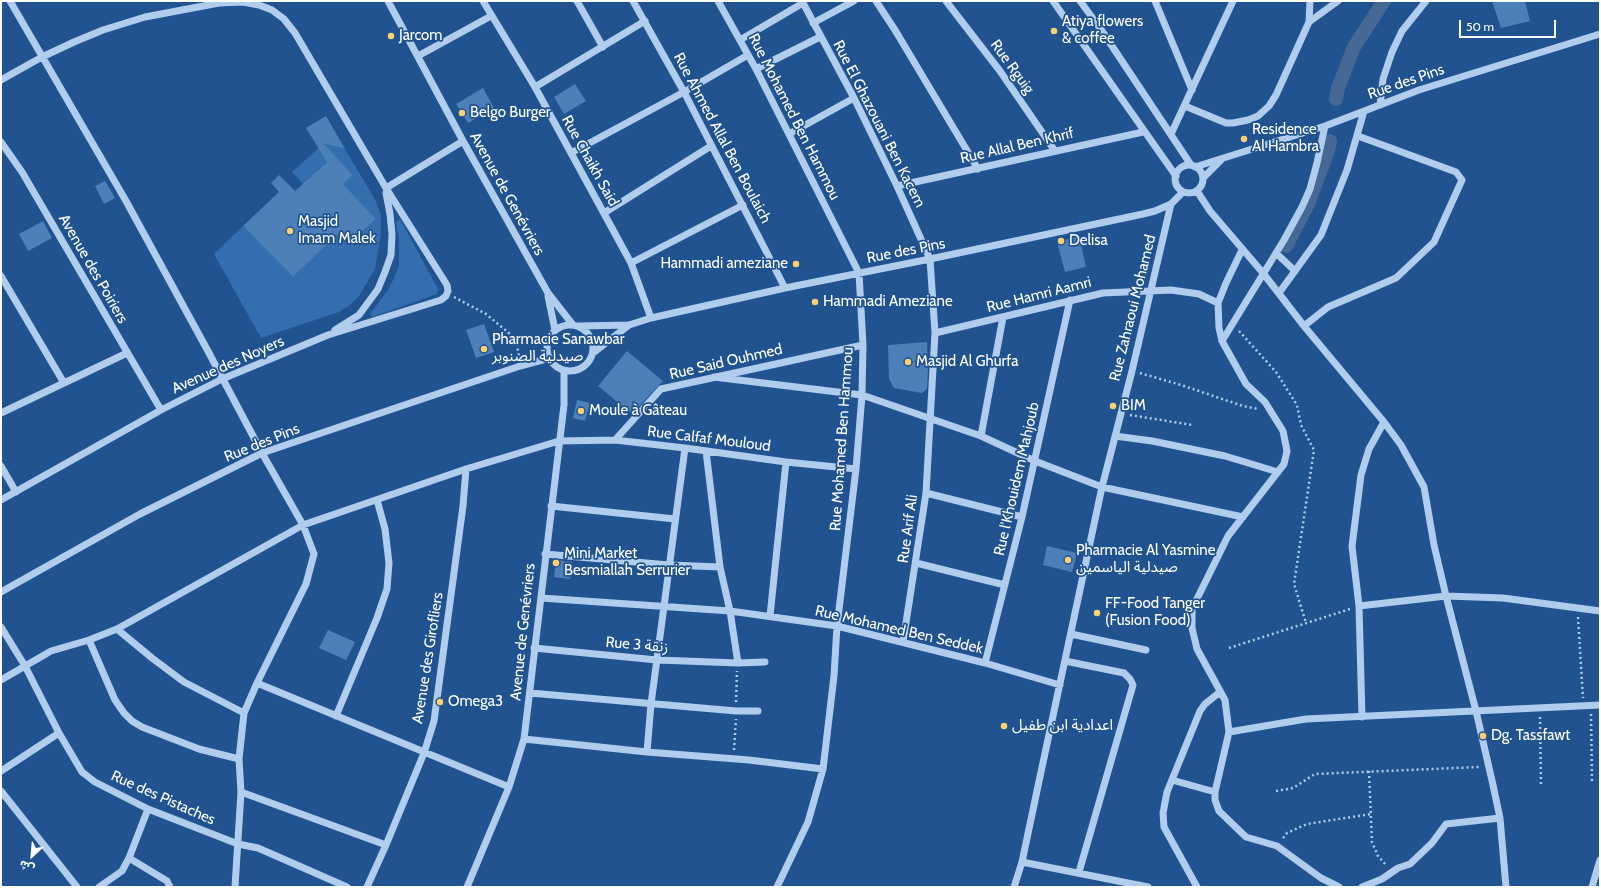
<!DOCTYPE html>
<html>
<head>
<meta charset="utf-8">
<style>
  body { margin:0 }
  #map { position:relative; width:1601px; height:888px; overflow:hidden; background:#205390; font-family:Cabin,"Noto Sans Arabic",sans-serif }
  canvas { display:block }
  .frame { position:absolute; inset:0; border:2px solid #fff; pointer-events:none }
  .north { position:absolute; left:12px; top:836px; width:40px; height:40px; -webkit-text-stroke:3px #205390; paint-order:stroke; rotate:206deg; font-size:11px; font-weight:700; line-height:16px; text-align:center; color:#fff }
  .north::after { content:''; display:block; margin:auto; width:14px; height:18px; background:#fff; clip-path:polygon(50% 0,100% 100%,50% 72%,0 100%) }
  .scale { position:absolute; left:1459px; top:20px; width:97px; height:18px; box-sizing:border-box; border:2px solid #fff; border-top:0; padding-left:5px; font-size:12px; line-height:14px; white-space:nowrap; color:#fff; -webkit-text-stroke:3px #205390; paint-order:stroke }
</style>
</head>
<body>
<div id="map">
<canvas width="1601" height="888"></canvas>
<div class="frame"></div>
<div class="north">ش</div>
<div class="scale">50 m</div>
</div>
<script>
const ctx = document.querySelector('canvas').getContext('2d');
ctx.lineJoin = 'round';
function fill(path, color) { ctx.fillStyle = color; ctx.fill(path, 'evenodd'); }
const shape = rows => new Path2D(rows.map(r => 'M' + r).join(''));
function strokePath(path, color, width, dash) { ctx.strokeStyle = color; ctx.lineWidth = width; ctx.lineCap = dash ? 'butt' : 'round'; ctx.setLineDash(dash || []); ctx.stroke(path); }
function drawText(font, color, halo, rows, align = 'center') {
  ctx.font = font + ' Cabin,"Noto Sans Arabic",sans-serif'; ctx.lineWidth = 3.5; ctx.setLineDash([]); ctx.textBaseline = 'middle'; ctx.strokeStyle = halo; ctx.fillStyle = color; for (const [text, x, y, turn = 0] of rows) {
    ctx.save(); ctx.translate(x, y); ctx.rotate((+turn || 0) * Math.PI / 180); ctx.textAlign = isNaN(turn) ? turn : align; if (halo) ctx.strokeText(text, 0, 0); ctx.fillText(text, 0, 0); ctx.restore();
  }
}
fill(shape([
  [323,144,345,149,376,201,381,216,381,233,375,269,359,296,350,305,339,312,261,338,214,254,243,226,293,277,341,231,352,242,376,219,343,184,353,175,334,155,303,184,292,172],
  [400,219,438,289,437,294,372,317,370,314,390,287,399,266,399,240,396,222]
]), '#346eae');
strokePath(shape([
  [1336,99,1338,88,1354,47,1384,1],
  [1286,246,1308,204,1328,151,1330,141]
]), '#456994', 14);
fill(shape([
  [1492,1,1525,1,1530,21,1501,28],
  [575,84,586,101,564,114,554,97],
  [483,88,494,108,468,123,456,104],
  [326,116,345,149,324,144,353,175,343,184,376,219,351,242,341,231,293,277,243,226,279,192,271,183,279,175,295,191,327,162,306,128],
  [105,181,115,198,104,204,95,186],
  [43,221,52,238,28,251,19,234],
  [1079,236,1086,267,1065,272,1057,242],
  [484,324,494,352,476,358,466,330],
  [927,342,928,367,927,389,922,393,894,388,889,379,888,345],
  [627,351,663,381,632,414,598,386],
  [577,400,590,403,585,421,573,418],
  [1047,546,1077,553,1072,572,1043,565],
  [556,560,572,562,570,579,554,577],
  [328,630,355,642,346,660,319,648]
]), '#4d80b9');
strokePath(shape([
  [454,297,486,314,516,339,519,357],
  [1239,331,1276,372,1297,405,1301,425,1314,450,1294,584,1306,623],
  [1140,373,1181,385,1243,406,1258,409],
  [1130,415,1192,425],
  [1578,617,1583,698],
  [1229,648,1350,609],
  [736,702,737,671],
  [1591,714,1592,781],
  [1540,717,1541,787],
  [734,750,736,719],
  [1369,771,1372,842,1378,856,1386,865],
  [1276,791,1293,788,1315,774,1479,767],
  [1283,838,1287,833,1307,824,1371,814]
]), '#b1cded', 2.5, [2, 3]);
strokePath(shape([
  [10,1,126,201,209,353,262,453,303,525,314,554,306,584,257,683,244,713,239,759,241,792,235,887],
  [388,1,463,141,548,293,573,325],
  [483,1,535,87,631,263,651,318],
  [577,1,603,47],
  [633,1,684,92,785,288],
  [718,1,756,69,859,273,863,345,862,395,856,469,837,626,834,676,823,769,808,822,777,887],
  [802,1,854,98,897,186,930,259,935,333,926,493,903,642],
  [876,1,895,30,978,169],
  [946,1,1000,71,1055,151],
  [1053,1,1176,176],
  [1080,1,1100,28,1191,165],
  [1155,1,1192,90],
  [1309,22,1338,1],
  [813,23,854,1],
  [740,40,803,3],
  [418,56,491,16],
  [756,69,820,37],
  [1,80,42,57,74,42,103,30,145,17,219,3,243,2,259,5,272,10,284,19,295,33,386,188,447,285,448,291,446,296,441,300,328,335,222,379,161,410,1,500],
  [535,87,645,21],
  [1380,105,1383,79,1392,52,1402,31,1426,1],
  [1185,106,1226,123,1233,123,1248,120,1258,116,1269,106,1276,95,1309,22,1310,1],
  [789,134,854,98],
  [1171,134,1233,1],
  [1,142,22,172,161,410],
  [571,153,684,92,748,55],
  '1175 179a14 14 0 1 1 28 0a14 14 0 1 1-28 0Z',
  [1195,167,1325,126,1419,90,1600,34],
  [1203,178,1221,160],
  [897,186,1143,132],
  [386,188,463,141],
  [1197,191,1210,211,1263,273,1304,326,1384,422,1401,445,1424,487,1434,545,1446,596,1476,711,1493,785,1500,818,1506,887],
  [604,213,711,146],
  [1242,250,1226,283,1218,303,1219,328,1222,341,1246,384,1265,402,1283,431,1287,451,1284,464,1228,536,1192,609,1192,628,1197,649,1225,700,1229,732,1215,792,1215,800,1219,811,1246,837,1277,846,1321,878,1339,887],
  [1276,253,1295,271],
  [631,263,743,205],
  [1,276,64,383],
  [1279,293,1321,235,1347,170,1364,111],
  [548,296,555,330],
  '547 348a23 23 0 1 1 46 0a23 23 0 1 1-46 0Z',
  [579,326,629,325,651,318,785,288,930,259,1143,214,1155,211,1171,204,1183,192],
  [1304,326,1328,307,1396,278,1434,242,1462,180,1456,172,1358,136],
  [335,330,359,315,378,289,385,272,391,255,392,234,390,214,386,193],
  [935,333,1103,293,1171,290,1199,294,1218,303],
  [1222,341,1284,240,1302,207,1310,189,1317,163,1325,126],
  [593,353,629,325],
  [714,377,862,395,981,436,1035,461,1102,487,1243,517],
  [1,413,127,353],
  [981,436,1003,317],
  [1115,436,1152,441,1225,456,1278,472],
  [615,440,661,389,863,345],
  [706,451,720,567,730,611,738,663],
  [1,466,16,492],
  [926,493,1022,517],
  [551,506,675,519],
  [545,554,669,565,720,567],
  [916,563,1005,585],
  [1,592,140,514,262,453,520,366,550,358],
  [541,598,730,611,837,626,985,663,1060,685],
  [1359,606,1446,596,1503,598,1600,611],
  [770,616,786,462],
  [1,627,25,666,59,733,82,772,95,782,148,809,238,844,258,848,347,887],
  [117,629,152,658,184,682,244,713],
  [1071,634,1146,650],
  [89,640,115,700,124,713,132,721,142,727,199,749,239,759],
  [534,648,657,660,738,663,765,662],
  [1065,661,1124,673,1130,679,1133,685,1079,872],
  [985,663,1022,517,1070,300],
  [1,680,51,651,89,640,117,629,303,525,466,469,559,441,615,440,685,448,786,462,856,469],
  [257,683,509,787],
  [530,693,736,711,758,711],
  [336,716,377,618,387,589,389,563,385,529,377,500],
  [1362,717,1359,606,1352,546,1361,475,1369,449,1384,422],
  [1229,732,1306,719,1600,705],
  [524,739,647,752,749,760,823,769],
  [647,752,651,704,685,448],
  [1,771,59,733],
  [1172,780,1215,792],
  [1,791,77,887],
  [241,792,386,845],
  [129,858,167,881,170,887],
  [1022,862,1148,887],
  [99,887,122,871,129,858,148,809],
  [367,887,386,845,424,753,434,721,463,506,466,469],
  [467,887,509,787,524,739,564,405,564,370],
  [1014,887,1022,862,1038,786,1102,487,1132,371,1171,204],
  [1197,887,1164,827,1163,813,1167,792,1200,711,1205,704,1220,692],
  [1362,887,1382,879,1398,868,1410,864,1432,843,1446,824,1500,818],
  [1592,887,1600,860]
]), '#b1cded', 7);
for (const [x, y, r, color] of [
  [1054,31,4,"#fad072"],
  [391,36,4,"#fad072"],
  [462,113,4,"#fad072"],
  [1244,139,4,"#fad072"],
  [290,231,4,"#fad072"],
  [1061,241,4,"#fad072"],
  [796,264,4,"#fad072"],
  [815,302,4,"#fad072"],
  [484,349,4,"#fad072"],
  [908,362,4,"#fad072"],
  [1113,406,4,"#fad072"],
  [581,411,4,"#fad072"],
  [1068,560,4,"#fad072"],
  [556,563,4,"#fad072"],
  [1097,613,4,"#fad072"],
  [440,702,4,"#fad072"],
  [1004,726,4,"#fad072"],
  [1483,736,4,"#fad072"]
]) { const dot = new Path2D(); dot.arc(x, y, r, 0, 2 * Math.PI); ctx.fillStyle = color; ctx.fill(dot); strokePath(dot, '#205390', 1.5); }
drawText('15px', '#fff', '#205390', [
  ["Atiya flowers",1062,22],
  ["& coffee",1062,39],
  ["Jarcom",399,36],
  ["Belgo Burger",470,113],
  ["Residence",1252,130],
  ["Al Hambra",1252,147],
  ["Masjid",298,222],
  ["Imam Malek",298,239],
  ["Delisa",1069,241],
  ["Hammadi ameziane",788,264,"right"],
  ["Hammadi Ameziane",823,302],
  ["Pharmacie Sanawbar",492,340],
  ["صيدلية الصنوبر",492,357],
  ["Masjid Al Ghurfa",916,362],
  ["BIM",1121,406],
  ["Moule à Gâteau",589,411],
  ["Pharmacie Al Yasmine",1076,551],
  ["صيدلية الياسمين",1076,568],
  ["Mini Market",564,554],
  ["Besmiallah Serrurier",564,571],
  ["FF-Food Tanger",1105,604],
  ["(Fusion Food)",1105,621],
  ["Omega3",448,702],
  ["اعدادية ابن طفيل",1012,726],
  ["Dg. Tassfawt",1491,736]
], 'left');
drawText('15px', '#fff', '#205390', [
  ["Rue Rguig",1012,67,54],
  ["Rue des Pins",1406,82,-19],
  ["Rue Mohamed Ben Hammou",794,117,63],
  ["Rue El Ghazouani Ben Kacem",879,124,63],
  ["Rue Ahmed Allal Ben Boulaich",722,138,62],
  ["Rue Allal Ben Khrif",1017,146,-13],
  ["Rue Chaikh Said",590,161,61],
  ["Avenue de Genévriers",507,194,61],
  ["Rue des Pins",906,251,-11],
  ["Avenue des Poiriers",93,269,60],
  ["Rue Hamri Aamri",1039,295,-14],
  ["Rue Zahraoui Mohamed",1133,308,-76],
  ["Rue Said Ouhmed",726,362,-13],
  ["Avenue des Noyers",228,365,-24],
  ["Rue Calfaf Mouloud",709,439,7],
  ["Rue Mohamed Ben Hammou",842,439,-86],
  ["Rue des Pins",262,443,-22],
  ["Rue l'Khouidem Mahjoub",1017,479,-77],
  ["Rue Arif Ali",908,529,-82],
  ["Rue Mohamed Ben Seddek",899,630,13],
  ["Avenue de Genévriers",523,632,-84],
  ["Rue 3 زنقة",637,645,5],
  ["Avenue des Girofliers",428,658,-81],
  ["Rue des Pistaches",163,798,24]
]);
</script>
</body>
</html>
